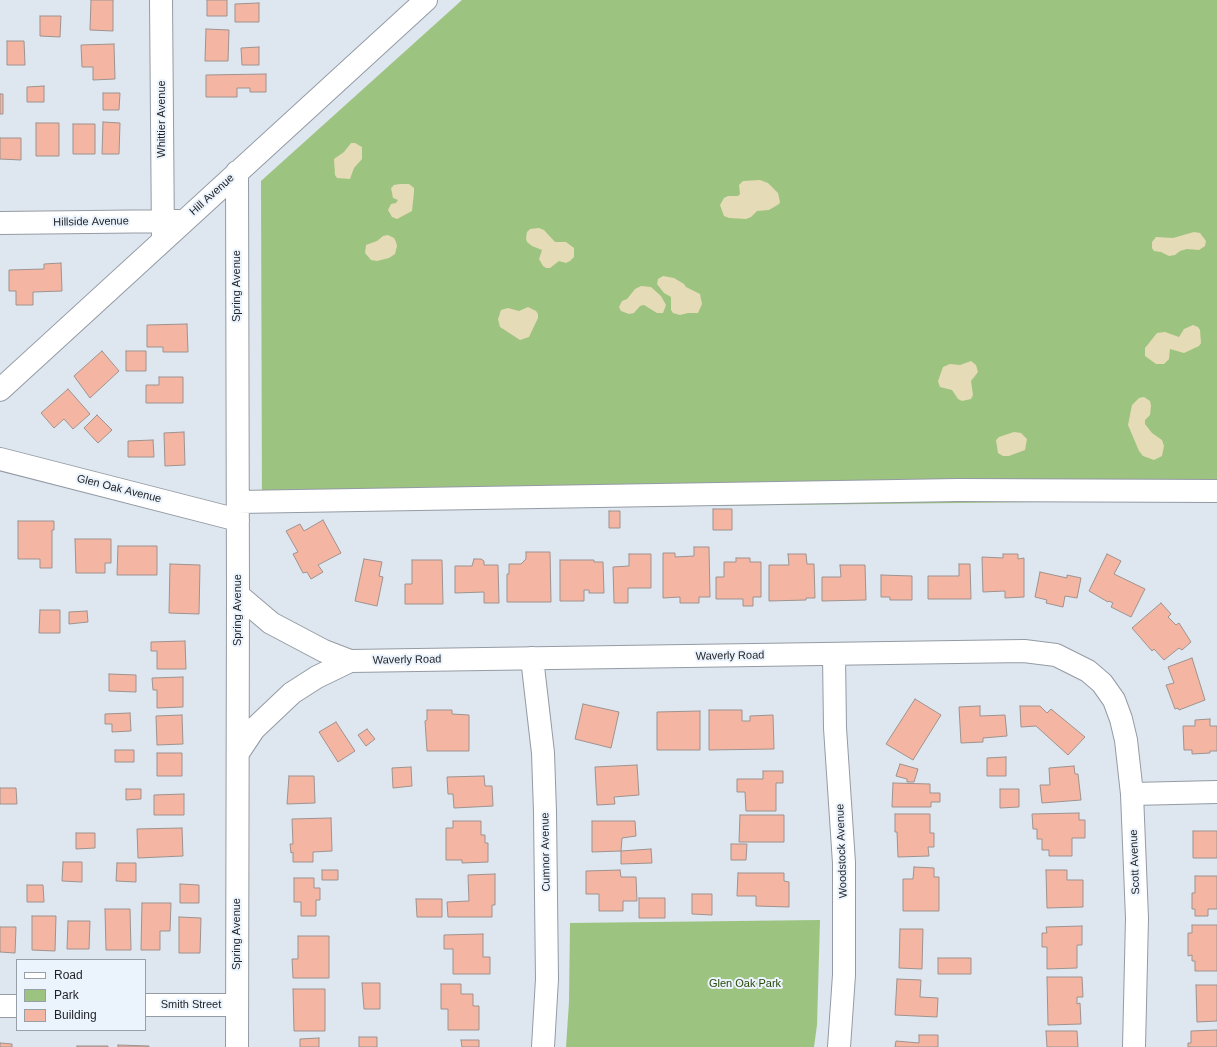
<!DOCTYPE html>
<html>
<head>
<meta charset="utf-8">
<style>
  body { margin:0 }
  #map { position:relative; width:1217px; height:1047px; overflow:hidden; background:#dee6ef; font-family:Arial,sans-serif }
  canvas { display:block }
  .legend { position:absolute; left:16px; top:959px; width:130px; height:72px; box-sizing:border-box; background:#ebf3fc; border:1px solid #999fa6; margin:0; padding:5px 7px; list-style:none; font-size:12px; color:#1e2024 }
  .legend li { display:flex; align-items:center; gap:8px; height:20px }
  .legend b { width:20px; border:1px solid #999fa6 }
</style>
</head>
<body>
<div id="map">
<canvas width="1217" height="1047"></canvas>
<ul class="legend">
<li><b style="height:5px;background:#fff"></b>Road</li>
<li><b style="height:11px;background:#9dc380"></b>Park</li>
<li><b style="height:11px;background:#f4b6a3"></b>Building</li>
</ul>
</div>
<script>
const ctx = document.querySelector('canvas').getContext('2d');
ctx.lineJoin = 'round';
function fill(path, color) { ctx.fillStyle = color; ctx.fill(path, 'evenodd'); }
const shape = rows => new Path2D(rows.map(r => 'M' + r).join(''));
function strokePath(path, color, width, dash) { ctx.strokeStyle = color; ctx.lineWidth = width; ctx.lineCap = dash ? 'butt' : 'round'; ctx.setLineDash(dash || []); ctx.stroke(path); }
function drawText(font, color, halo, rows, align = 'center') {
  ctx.font = font + ' Arial,sans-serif'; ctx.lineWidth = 4; ctx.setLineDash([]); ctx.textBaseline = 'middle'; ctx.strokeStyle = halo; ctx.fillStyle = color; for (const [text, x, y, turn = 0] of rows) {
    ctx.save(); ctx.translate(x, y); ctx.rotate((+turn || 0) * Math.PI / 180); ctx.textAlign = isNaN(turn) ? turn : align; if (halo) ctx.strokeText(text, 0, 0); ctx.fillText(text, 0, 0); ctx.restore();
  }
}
fill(shape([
  [462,0,1217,0,1217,500,262,511,261,181],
  [820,920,817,1025,814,1047,566,1047,569,1002,570,923]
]), '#9dc380');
fill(shape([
  [351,143,355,143,362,147,362,159,354,168,350,179,337,178,335,175,334,159,344,152],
  [760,180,768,183,778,193,780,202,779,204,769,210,757,211,751,217,746,219,729,218,724,216,720,205,724,198,728,196,738,196,740,194,739,185,743,181],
  [400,184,409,184,414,188,414,192,412,211,397,219,392,217,388,210,391,204,396,203,398,200,393,198,391,188,394,185],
  [539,228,544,230,555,242,566,242,574,248,574,257,570,261,566,263,559,261,550,268,546,268,543,266,539,259,542,250,532,246,527,242,526,238,527,232,530,229],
  [1194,232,1200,233,1206,241,1205,246,1199,250,1187,249,1180,251,1175,255,1169,256,1161,252,1154,251,1152,248,1152,242,1156,237,1173,238],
  [388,235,394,238,396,242,397,246,395,254,389,258,377,261,371,260,365,253,366,245,377,241,383,236],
  [663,276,674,278,684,284,686,287,700,294,702,304,698,313,688,313,680,315,673,313,671,310,671,297,664,293,657,284,658,279],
  [641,286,651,287,661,296,666,305,663,313,657,313,644,305,640,306,634,313,629,314,621,311,619,307,622,301,627,299,635,289],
  [528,307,536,311,538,314,538,318,529,337,520,340,500,327,498,319,501,310,508,308,519,311],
  [1193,325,1198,327,1200,330,1201,343,1199,346,1184,353,1170,349,1169,359,1164,364,1156,364,1145,356,1145,348,1157,333,1165,332,1179,337,1184,329],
  [971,361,976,365,978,372,971,381,973,395,971,399,962,401,958,399,952,390,940,387,938,381,943,367,950,364,960,365],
  [1144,397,1150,401,1151,406,1150,415,1145,420,1145,424,1152,433,1162,440,1164,446,1162,456,1154,460,1143,456,1139,451,1128,425,1132,405,1139,398],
  [1014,432,1021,433,1027,439,1025,450,1009,456,1003,456,998,453,996,440,999,437]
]), '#e5dbb6');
const building = shape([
  [91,0,113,0,113,31,90,30,91,0],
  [207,0,227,0,227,16,207,16,207,0],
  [259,3,259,22,235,22,235,4,259,3],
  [40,16,61,16,60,37,40,36,40,16],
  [206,29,229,30,228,61,205,61,206,29],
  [7,41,24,41,25,65,7,65,7,41],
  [114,44,115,79,93,80,93,67,82,67,81,45,114,44],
  [259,47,259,65,242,65,241,48,259,47],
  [266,74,266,92,250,92,250,88,237,88,237,97,206,97,206,75,266,74],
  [44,86,44,102,27,102,27,87,44,86],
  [103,93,120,93,119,110,103,110,103,93],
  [0,94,3,94,3,114,0,114,0,94],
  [103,122,120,123,119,154,102,154,103,122],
  [36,123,59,123,59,156,36,156,36,123],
  [73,124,95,124,95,154,73,154,73,124],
  [0,138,21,138,21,160,0,159,0,138],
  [61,263,62,291,33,292,33,305,16,305,16,291,9,291,9,270,44,269,44,264,61,263],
  [187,324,188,352,163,352,163,347,147,347,147,325,187,324],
  [102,351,119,371,90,398,74,376,102,351],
  [126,351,146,351,146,371,126,371,126,351],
  [159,377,183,377,183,403,146,403,146,385,159,385,159,377],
  [68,389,90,414,73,429,64,419,54,428,41,413,68,389],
  [97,415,112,430,98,443,84,428,97,415],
  [184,432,185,465,165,466,164,433,184,432],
  [153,440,154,457,128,457,128,441,153,440],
  [713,509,732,509,732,530,713,530,713,509],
  [609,511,620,511,620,528,609,528,609,511],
  [323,520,341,553,318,565,323,572,311,579,307,572,303,573,293,554,298,552,286,531,300,524,304,531,323,520],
  [18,521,54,521,54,530,52,530,52,568,40,568,40,559,18,559,18,521],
  [75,539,111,539,111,563,105,563,105,573,76,573,75,539],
  [118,546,157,546,157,575,117,575,118,546],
  [694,547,709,547,710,597,699,597,699,603,680,603,680,597,663,598,663,553,675,553,675,557,694,556,694,547],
  [526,552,550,552,551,602,507,602,507,574,509,574,509,564,521,564,526,559,526,552],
  [629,554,651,554,651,588,628,588,628,603,614,603,613,567,629,566,629,554],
  [788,554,806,554,807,564,814,564,815,598,806,598,806,600,769,601,769,565,789,565,788,554],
  [1003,554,1018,554,1018,559,1024,558,1024,597,1005,598,1005,591,983,592,982,557,1003,558,1003,554],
  [1107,554,1121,561,1114,574,1145,589,1131,617,1111,607,1113,603,1109,601,1108,602,1089,591,1107,554],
  [736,558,750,558,750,562,761,562,761,597,753,597,753,606,743,606,743,599,716,599,716,577,724,577,724,562,736,562,736,558],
  [364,559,382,562,379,576,383,577,377,606,355,601,364,559],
  [474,559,481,559,484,561,484,565,498,565,499,603,484,603,484,592,455,593,455,566,472,566,474,559],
  [412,560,442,560,443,604,405,604,405,584,412,584,412,560],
  [560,560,594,560,594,562,603,562,604,593,589,593,589,590,584,590,584,601,560,601,560,560],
  [170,564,200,565,199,614,169,613,170,564],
  [959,564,970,564,971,599,928,599,928,576,959,576,959,564],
  [840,565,865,565,866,600,822,601,822,577,841,577,840,565],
  [1040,572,1067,578,1067,575,1081,578,1077,598,1065,596,1063,607,1046,603,1047,600,1035,597,1040,572],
  [881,575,912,576,912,600,890,600,890,597,881,597,881,575],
  [1161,603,1171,614,1168,617,1176,625,1179,623,1191,642,1182,650,1179,648,1164,660,1154,649,1152,651,1132,628,1161,603],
  [40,610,60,610,60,633,39,633,40,610],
  [87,611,88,622,69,624,69,612,87,611],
  [185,641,186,669,157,669,157,651,151,651,151,642,185,641],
  [1192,658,1205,700,1179,710,1178,708,1175,709,1166,685,1174,683,1168,667,1192,658],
  [109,674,136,675,136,692,109,691,109,674],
  [183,677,183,707,157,708,157,690,153,690,152,678,183,677],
  [915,699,941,715,913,760,886,744,915,699],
  [583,704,619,712,611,748,575,739,583,704],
  [980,706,980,716,1005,715,1007,736,983,738,983,742,961,743,959,707,980,706],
  [1020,706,1040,706,1047,713,1051,709,1085,737,1068,755,1036,726,1021,727,1020,706],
  [427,710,452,710,452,714,469,715,469,751,427,751,425,721,427,720,427,710],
  [709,710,742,710,742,721,750,721,750,716,773,715,774,749,709,750,709,710],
  [700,711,700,750,657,750,657,712,700,711],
  [130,713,131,731,112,732,112,724,105,724,105,714,130,713],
  [182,715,183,744,157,745,156,716,182,715],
  [1210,719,1210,726,1217,726,1217,751,1210,751,1210,753,1192,754,1192,750,1184,750,1183,726,1195,726,1195,720,1210,719],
  [336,722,355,751,338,762,319,732,336,722],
  [367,729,375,739,366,746,358,735,367,729],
  [115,750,134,750,134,762,115,762,115,750],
  [157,753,182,753,182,776,157,776,157,753],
  [1006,757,1006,776,987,776,987,758,1006,757],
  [900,764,918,769,914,782,907,782,907,779,896,776,900,764],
  [637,765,639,795,614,797,615,804,597,805,595,767,637,765],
  [1074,766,1075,774,1078,774,1081,800,1042,803,1040,785,1050,785,1049,768,1074,766],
  [411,767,412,786,393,788,392,768,411,767],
  [763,771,783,771,783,783,776,783,776,811,746,811,745,792,737,792,737,779,763,779,763,771],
  [289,776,314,776,315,803,287,804,289,776],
  [484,776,485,786,492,786,493,806,454,808,453,794,448,794,447,777,484,776],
  [893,783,930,784,930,793,940,793,940,802,931,802,931,807,892,807,893,783],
  [0,788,16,788,17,804,0,804,0,788],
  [126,789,141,789,141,799,126,800,126,789],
  [1000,789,1019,789,1019,807,1000,808,1000,789],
  [184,794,184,815,154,815,154,795,184,794],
  [1079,813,1079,820,1085,820,1085,838,1072,838,1072,856,1049,856,1049,850,1042,850,1042,839,1037,839,1037,829,1033,829,1032,814,1079,813],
  [895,814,930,814,930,833,934,833,934,847,928,847,929,856,898,857,897,832,895,832,895,814],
  [740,815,784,815,784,842,739,842,740,815],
  [331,818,332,851,313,852,313,862,293,862,293,852,291,853,290,844,293,844,292,819,331,818],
  [453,821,481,821,481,835,485,835,485,843,488,843,488,862,462,863,462,860,446,860,446,828,453,828,453,821],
  [592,821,635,821,636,836,622,838,621,851,592,852,592,821],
  [182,828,183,856,138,858,137,829,182,828],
  [1193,831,1217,831,1217,858,1193,858,1193,831],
  [76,833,95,833,95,848,76,849,76,833],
  [731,844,747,844,746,860,731,860,731,844],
  [651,849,652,863,621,864,621,851,651,849],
  [63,862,82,862,82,882,62,881,63,862],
  [117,863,136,863,136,882,116,881,117,863],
  [914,867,934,868,934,877,939,877,939,911,903,911,903,879,913,879,914,867],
  [322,870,338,870,338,880,322,880,322,870],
  [620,870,621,877,636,877,637,901,623,901,623,911,599,911,599,894,586,894,586,871,620,870],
  [1046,870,1067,870,1067,880,1083,880,1083,907,1047,908,1046,870],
  [738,873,784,873,784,881,789,882,789,907,756,906,756,896,737,896,738,873],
  [495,874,495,905,492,905,492,917,448,917,447,902,469,901,468,875,495,874],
  [1195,876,1217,876,1217,909,1208,909,1208,916,1195,916,1195,909,1192,909,1192,893,1195,893,1195,876],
  [294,878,314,878,314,888,320,888,320,900,316,900,316,916,301,916,301,902,294,902,294,878],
  [180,884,199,885,199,903,180,903,180,884],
  [27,885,43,885,44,902,27,902,27,885],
  [692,894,712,894,712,915,692,914,692,894],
  [639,898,665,898,665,918,639,918,639,898],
  [416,899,442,899,442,917,417,917,416,899],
  [142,903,171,903,170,931,160,931,160,950,141,950,142,903],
  [105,909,130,909,131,950,106,950,105,909],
  [32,916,56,916,55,951,32,950,32,916],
  [179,917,201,918,200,953,179,953,179,917],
  [68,921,90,921,89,949,67,949,68,921],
  [1192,925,1217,925,1217,971,1195,971,1195,961,1192,961,1192,955,1188,956,1188,933,1192,933,1192,925],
  [1082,926,1082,945,1077,945,1077,968,1047,969,1047,947,1042,947,1042,933,1047,933,1046,927,1082,926],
  [0,927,16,927,15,953,0,952,0,927],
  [900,929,923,929,922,969,899,968,900,929],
  [483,934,483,957,490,957,490,974,453,974,453,949,444,949,444,935,483,934],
  [298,936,329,936,329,978,293,978,292,959,298,959,298,936],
  [938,958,971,958,971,974,938,974,938,958],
  [1047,977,1082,977,1083,997,1077,997,1077,1004,1080,1003,1081,1024,1048,1025,1047,977],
  [897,979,921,980,920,997,938,998,937,1017,895,1015,897,979],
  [362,983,380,983,380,1009,364,1009,362,983],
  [441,984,461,984,461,994,473,994,473,1006,479,1006,479,1030,448,1030,448,1009,441,1009,441,984],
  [1196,985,1217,985,1217,1021,1197,1022,1196,985],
  [293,989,325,989,325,1031,294,1031,293,989],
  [1217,1030,1217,1047,1188,1047,1188,1043,1191,1043,1191,1031,1217,1030],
  [1046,1031,1077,1031,1078,1047,1047,1047,1046,1031],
  [919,1035,938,1035,938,1047,895,1047,896,1041,919,1043,919,1035],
  [359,1037,377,1037,377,1047,359,1047,359,1037],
  [319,1038,319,1047,300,1047,300,1039,319,1038],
  [461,1040,479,1040,479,1047,462,1047,461,1040],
  [0,1043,12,1044,12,1047,0,1047,0,1043],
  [118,1045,149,1046,149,1047,118,1047,118,1045],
  [77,1046,108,1046,108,1047,77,1047,77,1046]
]);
fill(building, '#f4b6a3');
strokePath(building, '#9e928f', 1);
const minor = shape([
  [161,0,163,239],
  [0,223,178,221],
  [0,390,426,0],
  [0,459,238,520],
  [238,502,958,490,1217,491],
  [238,595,271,623,324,651,350,661],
  [834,655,835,728,844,863,844,975,839,1047],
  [532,658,543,753,545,812,547,979,543,1047],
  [238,753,254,729,292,693,317,677,350,661,1024,651,1056,655,1088,671,1102,683,1114,700,1121,719,1126,740,1132,794,1137,918,1134,1047],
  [1132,794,1217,792],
  [145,1005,237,1005],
  [0,1006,17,1006],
  [237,1047,238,595,237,172]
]);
strokePath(minor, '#949ba4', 24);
strokePath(minor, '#fff', 22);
drawText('11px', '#1e2024', '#ebf3fc', [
  ["Whittier Avenue",162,119,-90],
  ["Hill Avenue",212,195,-42],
  ["Hillside Avenue",91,222,-1],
  ["Spring Avenue",237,286,-90],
  ["Glen Oak Avenue",119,489,14],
  ["Spring Avenue",238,610,-90],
  ["Waverly Road",730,656,-1],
  ["Waverly Road",407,660,-1],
  ["Woodstock Avenue",842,851,-92],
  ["Cumnor Avenue",546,852,-91],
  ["Scott Avenue",1135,862,-92],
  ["Spring Avenue",237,934,-90],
  ["Smith Street",191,1005]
]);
drawText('11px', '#2a490a', '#ebf3fc', [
  ["Glen Oak Park",745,984]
]);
</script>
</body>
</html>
